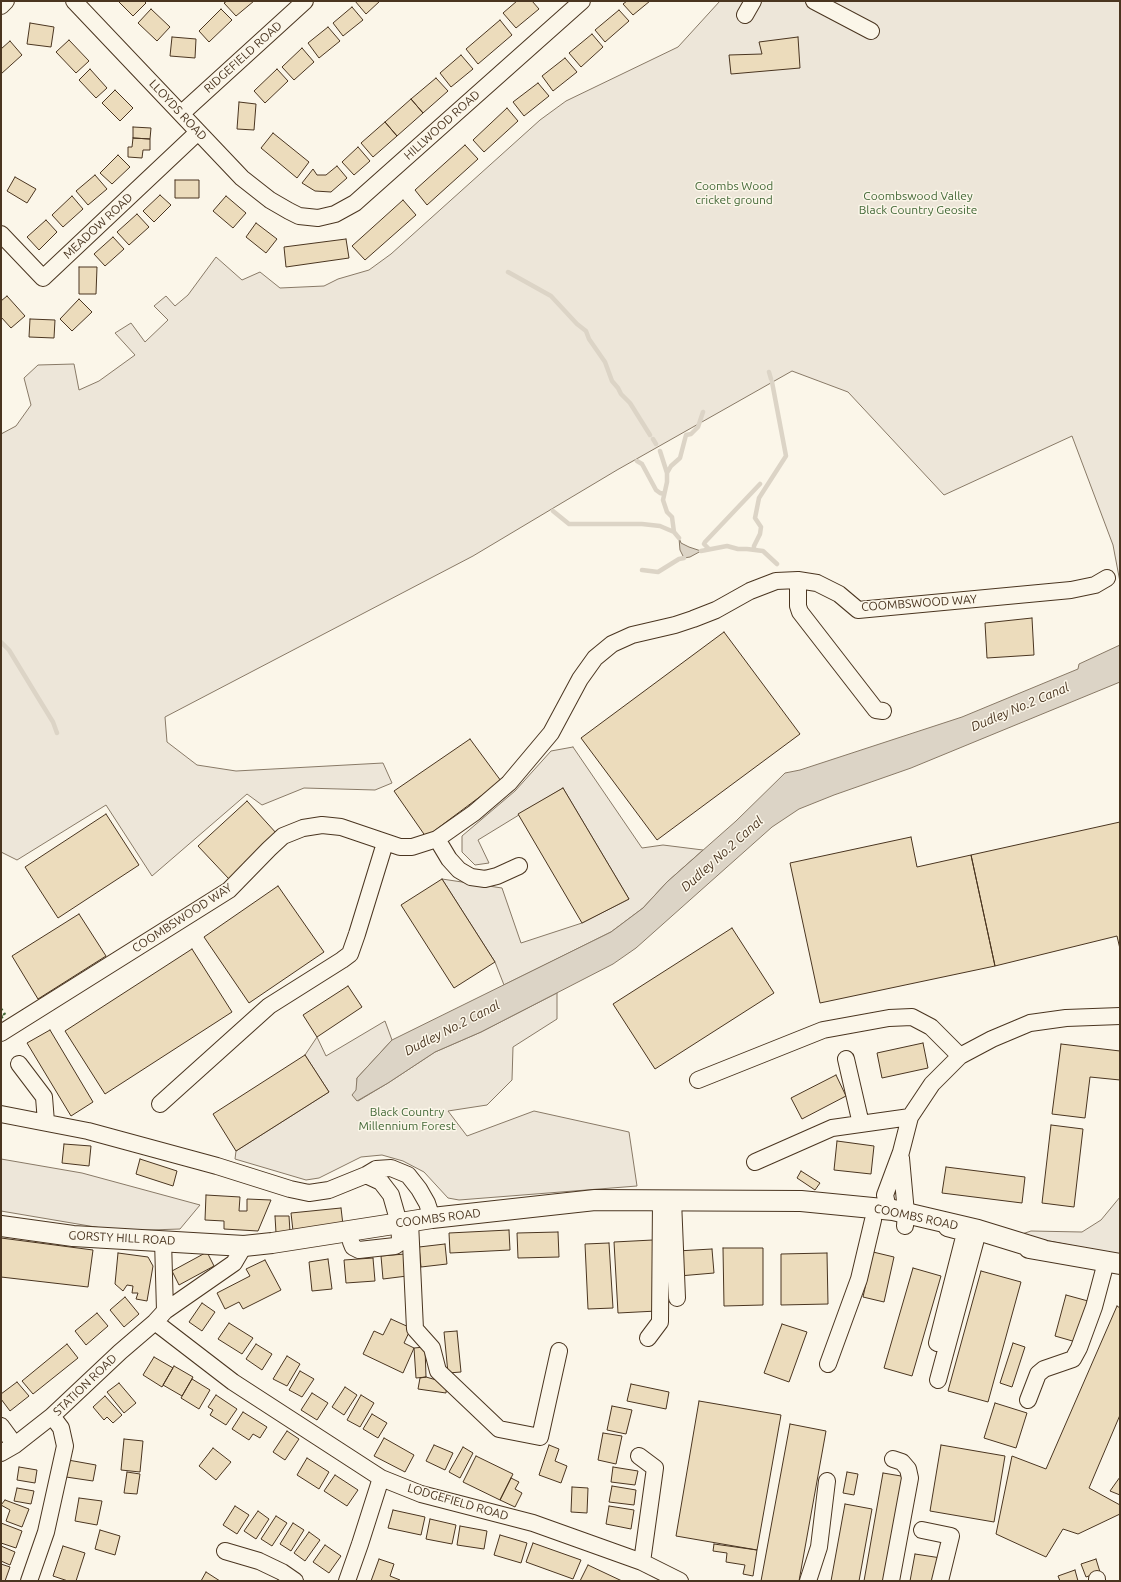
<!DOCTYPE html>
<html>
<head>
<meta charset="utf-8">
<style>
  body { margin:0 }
  #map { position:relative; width:1121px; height:1582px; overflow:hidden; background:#fbf6e9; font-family:Ubuntu,sans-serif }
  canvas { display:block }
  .frame { position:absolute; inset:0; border:2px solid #4a3520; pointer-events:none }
</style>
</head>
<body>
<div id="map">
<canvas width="1121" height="1582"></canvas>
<div class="frame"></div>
</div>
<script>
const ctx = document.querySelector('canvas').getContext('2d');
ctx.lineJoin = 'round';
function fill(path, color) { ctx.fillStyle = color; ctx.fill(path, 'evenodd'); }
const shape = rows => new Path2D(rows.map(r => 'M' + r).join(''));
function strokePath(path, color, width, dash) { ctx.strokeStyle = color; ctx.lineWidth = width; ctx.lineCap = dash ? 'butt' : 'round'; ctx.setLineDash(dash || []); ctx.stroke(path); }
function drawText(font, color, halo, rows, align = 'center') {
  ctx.font = font + ' Ubuntu,sans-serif'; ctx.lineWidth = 3; ctx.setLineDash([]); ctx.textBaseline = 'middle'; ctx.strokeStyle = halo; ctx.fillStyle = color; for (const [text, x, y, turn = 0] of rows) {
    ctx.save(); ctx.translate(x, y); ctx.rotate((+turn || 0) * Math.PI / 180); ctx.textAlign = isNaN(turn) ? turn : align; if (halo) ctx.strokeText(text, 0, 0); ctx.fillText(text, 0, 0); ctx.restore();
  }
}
const green = shape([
  [720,1,1120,1,1120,582,1113,545,1072,436,944,495,848,392,792,371,617,470,473,556,165,717,167,742,197,765,236,771,383,763,392,783,375,790,304,788,262,805,247,794,152,876,106,805,17,860,1,852,1,434,16,426,31,405,24,378,38,365,74,364,79,390,99,381,135,355,115,333,131,323,145,342,168,320,154,306,166,296,175,306,188,295,216,257,242,280,260,272,280,288,324,286,338,279,369,270,391,254,540,120,566,101,678,47,720,1],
  [573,747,642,848,663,845,703,850,667,882,643,908,611,932,504,985,495,962,442,879,502,888,521,943,582,923,629,899,563,788,478,840,489,863,475,865,462,852,462,836,515,791,551,751,573,747],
  [557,993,557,1019,513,1047,512,1080,487,1105,448,1111,467,1136,534,1111,629,1132,637,1186,459,1200,448,1198,424,1172,403,1161,382,1155,361,1157,319,1178,306,1180,235,1159,236,1151,329,1092,305,1055,317,1037,326,1056,385,1021,392,1040,357,1078,358,1101,388,1083,435,1052,481,1032,557,993],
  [1,1159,82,1173,200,1205,180,1229,119,1231,1,1211,1,1159],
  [1120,1197,1120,1255,1019,1235,1031,1231,1082,1232,1101,1220,1120,1197]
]);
fill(green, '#ede6d9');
strokePath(green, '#887966', 1);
const water = shape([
  [679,538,681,543,689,547,701,551,690,557,684,558,680,550,679,538],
  [1120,645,1120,682,911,768,834,795,799,809,772,827,636,948,613,964,481,1032,435,1052,388,1083,357,1101,352,1095,356,1090,357,1078,392,1040,611,932,643,908,667,882,736,821,785,773,800,770,962,717,1078,669,1079,664,1120,645]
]);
fill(water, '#dcd4c6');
strokePath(water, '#887966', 1);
strokePath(shape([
  [508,272,551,296,577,324,586,331,589,339,605,362,612,381,618,388,621,394,630,403,650,435],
  [769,372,771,379],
  [653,439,656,444],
  [660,451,667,473,667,482,663,500,667,512,672,517,674,532,679,538],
  [637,461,642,464,656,490,660,493,664,494],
  [667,473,671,466,680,458,686,435,691,434,698,427,703,412],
  [553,511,569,524,642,524,660,526,674,532],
  [709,549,704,544,705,542,760,484],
  [754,550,754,546,760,534,761,527,755,518,759,498,786,456,772,382],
  [701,551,727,546,738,549,747,549,763,551,777,564],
  [642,570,658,572,679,559,684,558],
  [1,642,9,650,37,696,53,722,57,733]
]), '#dcd4c6', 4.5);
const building = shape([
  [118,1,144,1,146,3,133,16,118,1],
  [227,1,254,1,236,16,224,3,227,1],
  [355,1,380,1,366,14,355,1],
  [517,1,532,1,539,9,516,28,503,13,517,1],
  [627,1,650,1,633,15,623,4,627,1],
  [352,7,363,20,343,36,333,23,352,7],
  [151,9,170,27,157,41,138,23,151,9],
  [221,9,232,20,209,42,199,31,221,9],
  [619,10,629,21,605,42,595,30,619,10],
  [500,20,512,35,478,64,466,49,500,20],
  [30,23,54,27,51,47,27,44,30,23],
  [328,27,340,41,319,58,308,43,328,27],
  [592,34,603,47,581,67,569,53,592,34],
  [172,37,196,39,195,58,170,56,172,37],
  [798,37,800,68,731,74,729,55,762,54,759,42,798,37],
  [69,40,89,61,76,73,56,52,69,40],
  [10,41,22,55,1,74,1,49,10,41],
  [302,48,314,62,294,80,282,67,302,48],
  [461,55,473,69,451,87,440,73,461,55],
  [565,58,577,72,553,91,542,76,565,58],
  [90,69,107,88,96,98,79,80,90,69],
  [277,69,288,81,265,103,254,91,277,69],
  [436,78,448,91,423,113,411,99,436,78],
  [538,83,549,96,524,116,513,102,538,83],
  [115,90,133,108,120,121,102,103,115,90],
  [411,99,423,113,397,136,385,122,411,99],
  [239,102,256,104,254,130,237,129,239,102],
  [507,108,518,121,484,152,473,140,507,108],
  [385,122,397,136,373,157,361,143,385,122],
  [133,127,151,128,150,139,133,138,133,127],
  [273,133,309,162,297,178,261,148,273,133],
  [133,138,150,139,150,150,143,150,142,158,128,157,128,147,132,147,133,138],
  [465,145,478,159,427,205,415,190,465,145],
  [358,147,370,161,354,175,342,162,358,147],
  [118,155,130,167,112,184,100,173,118,155],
  [337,166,347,178,331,192,315,191,302,183,313,169,317,175,326,175,337,166],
  [95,175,107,189,88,205,76,191,95,175],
  [15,177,36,189,27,203,7,191,15,177],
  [175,180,199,180,199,198,175,198,175,180],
  [160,195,171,205,154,222,143,211,160,195],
  [72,196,83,209,63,227,52,215,72,196],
  [226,196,246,213,233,228,213,211,226,196],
  [403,200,416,215,365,260,352,246,403,200],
  [137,214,149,227,129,245,117,232,137,214],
  [46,220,57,232,39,250,27,237,46,220],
  [256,223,277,239,266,253,246,237,256,223],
  [113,237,124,249,105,266,94,254,113,237],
  [346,239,349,258,286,267,284,247,346,239],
  [79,267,97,267,96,294,79,294,79,267],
  [7,296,25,316,11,328,1,317,1,301,7,296],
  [79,299,92,312,72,331,60,319,79,299],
  [30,319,55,320,54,338,29,337,30,319],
  [1032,618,1034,655,987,658,985,623,1032,618],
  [724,632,800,734,657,840,581,738,724,632],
  [470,739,501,781,426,837,394,791,470,739],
  [563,788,629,899,582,923,518,814,563,788],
  [247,801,277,834,229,879,198,846,247,801],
  [106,814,139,865,58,918,25,867,106,814],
  [1120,822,1120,949,1117,936,995,966,971,855,1120,822],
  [911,837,917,867,971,855,995,966,820,1003,790,863,911,837],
  [442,879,495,962,454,988,401,905,442,879],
  [278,886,324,952,249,1003,204,937,278,886],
  [79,914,106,956,38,999,12,956,79,914],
  [732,928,774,993,655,1069,613,1004,732,928],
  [192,949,232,1012,105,1094,65,1031,192,949],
  [348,986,362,1007,317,1037,303,1015,348,986],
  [50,1030,93,1102,71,1116,27,1043,50,1030],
  [923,1043,928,1068,882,1078,877,1053,923,1043],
  [1061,1044,1120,1051,1120,1080,1090,1077,1085,1118,1052,1114,1061,1044],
  [305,1055,329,1092,236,1151,213,1114,305,1055],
  [836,1075,846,1096,802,1119,791,1098,836,1075],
  [1051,1125,1083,1129,1074,1207,1042,1203,1051,1125],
  [837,1141,874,1146,871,1174,834,1170,837,1141],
  [64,1144,91,1146,89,1166,62,1163,64,1144],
  [140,1159,177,1171,173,1186,136,1174,140,1159],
  [946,1167,1025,1177,1022,1203,942,1193,946,1167],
  [801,1171,820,1183,815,1190,797,1178,801,1171],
  [206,1195,240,1197,239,1211,247,1211,247,1199,271,1200,258,1231,224,1229,224,1221,205,1220,206,1195],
  [341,1208,343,1225,293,1231,291,1213,341,1208],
  [275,1216,289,1216,290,1232,276,1233,275,1216],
  [509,1230,510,1250,450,1253,449,1233,509,1230],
  [558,1232,559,1257,518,1258,517,1233,558,1232],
  [1,1238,93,1250,88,1287,1,1277,1,1238],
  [653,1240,657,1311,618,1313,614,1242,653,1240],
  [609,1243,613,1308,588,1309,585,1244,609,1243],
  [445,1244,447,1264,421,1267,419,1247,445,1244],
  [723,1248,763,1248,763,1305,724,1306,723,1248],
  [712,1249,714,1273,679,1276,677,1251,712,1249],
  [207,1252,214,1266,179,1285,172,1271,207,1252],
  [873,1252,894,1257,884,1302,863,1297,873,1252],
  [118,1253,148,1257,153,1266,147,1301,136,1299,138,1293,132,1293,133,1286,127,1285,123,1291,115,1284,118,1253],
  [827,1253,828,1304,781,1305,781,1254,827,1253],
  [405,1254,407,1276,383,1279,381,1256,405,1254],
  [373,1258,375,1281,346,1283,344,1260,373,1258],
  [328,1259,332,1289,312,1291,309,1262,328,1259],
  [265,1260,281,1290,243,1309,239,1302,225,1309,217,1293,250,1276,246,1269,265,1260],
  [913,1268,941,1276,912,1376,884,1368,913,1268],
  [981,1271,1021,1282,988,1402,948,1391,981,1271],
  [1066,1295,1088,1301,1076,1342,1055,1336,1066,1295],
  [125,1297,139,1314,124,1327,110,1310,125,1297],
  [202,1303,215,1312,202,1331,189,1322,202,1303],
  [1117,1306,1120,1308,1120,1415,1089,1488,1120,1505,1120,1514,1078,1534,1063,1529,1046,1557,996,1534,1012,1456,1046,1469,1117,1306],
  [97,1313,108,1326,86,1345,75,1331,97,1313],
  [391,1319,411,1328,404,1343,414,1348,403,1373,363,1354,374,1331,383,1335,391,1319],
  [229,1323,253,1338,242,1354,218,1339,229,1323],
  [782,1324,807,1332,789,1382,764,1373,782,1324],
  [457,1331,461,1372,448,1373,444,1332,457,1331],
  [1013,1343,1025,1347,1012,1387,1000,1383,1013,1343],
  [67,1344,78,1358,33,1394,22,1381,67,1344],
  [256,1344,272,1354,262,1370,246,1359,256,1344],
  [425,1347,426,1377,416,1378,414,1348,425,1347],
  [287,1356,300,1364,287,1386,273,1379,287,1356],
  [154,1357,173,1368,162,1387,143,1375,154,1357],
  [174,1366,193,1377,182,1396,163,1385,174,1366],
  [300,1371,314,1379,302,1397,289,1390,300,1371],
  [426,1377,447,1383,446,1393,418,1389,420,1378,426,1377],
  [192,1379,210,1390,199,1409,181,1398,192,1379],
  [17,1382,29,1396,10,1411,1,1399,1,1394,17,1382],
  [119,1383,136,1403,124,1413,107,1392,119,1383],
  [631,1384,669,1392,666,1409,627,1401,631,1384],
  [345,1387,357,1395,344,1415,332,1407,345,1387],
  [312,1393,328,1403,317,1420,301,1410,312,1393],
  [216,1395,237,1409,226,1425,210,1415,213,1410,208,1407,216,1395],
  [361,1395,374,1403,360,1427,347,1420,361,1395],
  [105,1396,122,1415,113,1423,107,1417,104,1420,93,1407,105,1396],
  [699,1401,781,1415,757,1550,676,1536,699,1401],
  [995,1403,1027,1413,1016,1448,984,1438,995,1403],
  [612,1406,632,1410,626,1434,607,1430,612,1406],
  [243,1412,267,1427,260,1438,253,1434,249,1440,232,1429,243,1412],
  [372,1414,387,1423,378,1438,363,1429,372,1414],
  [790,1424,826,1431,799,1581,761,1581,790,1424],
  [287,1431,299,1439,285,1460,273,1452,287,1431],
  [603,1433,622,1436,616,1464,598,1460,603,1433],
  [384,1438,414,1455,405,1472,374,1456,384,1438],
  [124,1439,143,1441,140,1472,121,1470,124,1439],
  [434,1445,453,1453,445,1470,426,1461,434,1445],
  [549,1445,559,1449,555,1461,567,1466,561,1483,539,1475,549,1445],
  [941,1445,1005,1456,994,1522,930,1511,941,1445],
  [463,1447,473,1453,460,1478,449,1472,463,1447],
  [213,1448,231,1462,216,1480,199,1466,213,1448],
  [476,1456,513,1474,500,1500,463,1482,476,1456],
  [307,1458,329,1472,319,1489,297,1475,307,1458],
  [68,1460,96,1465,93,1481,66,1477,68,1460],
  [19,1467,37,1470,35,1483,17,1480,19,1467],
  [613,1467,638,1471,635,1485,611,1482,613,1467],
  [127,1472,140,1474,137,1494,124,1493,127,1472],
  [847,1472,858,1474,854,1495,843,1493,847,1472],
  [883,1473,907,1477,888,1581,864,1581,883,1473],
  [335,1475,358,1490,347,1506,324,1491,335,1475],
  [1120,1477,1120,1495,1110,1491,1120,1477],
  [511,1478,519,1482,515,1489,522,1493,515,1507,500,1500,511,1478],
  [612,1486,636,1490,634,1505,609,1502,612,1486],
  [572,1487,588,1488,587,1513,571,1512,572,1487],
  [17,1488,34,1491,31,1504,14,1501,17,1488],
  [79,1498,102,1501,97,1525,75,1521,79,1498],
  [5,1500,29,1509,22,1527,6,1521,10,1510,1,1505,5,1500],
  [845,1504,872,1509,859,1581,831,1581,845,1504],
  [235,1506,249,1515,237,1534,223,1525,235,1506],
  [609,1506,634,1510,631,1529,606,1524,609,1506],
  [393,1510,425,1517,421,1535,388,1528,393,1510],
  [258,1511,269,1519,256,1539,244,1531,258,1511],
  [276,1516,287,1523,272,1546,261,1539,276,1516],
  [430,1519,456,1525,452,1544,426,1539,430,1519],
  [1,1523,22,1531,16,1548,1,1543,1,1523],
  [293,1523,304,1530,291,1551,280,1544,293,1523],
  [460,1526,487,1531,484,1549,457,1545,460,1526],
  [100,1530,120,1536,115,1555,95,1549,100,1530],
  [309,1532,320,1540,305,1561,294,1553,309,1532],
  [500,1535,527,1543,521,1563,494,1555,500,1535],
  [533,1543,581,1560,573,1579,526,1562,533,1543],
  [714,1544,757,1550,753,1576,743,1574,745,1565,726,1562,727,1553,713,1551,714,1544],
  [325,1545,341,1556,329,1573,313,1562,325,1545],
  [1,1546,15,1552,10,1565,1,1561,1,1546],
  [63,1546,85,1553,76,1581,68,1581,53,1576,63,1546],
  [915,1554,941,1558,937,1581,910,1581,915,1554],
  [379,1559,394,1564,390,1576,400,1580,400,1581,371,1581,379,1559],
  [1096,1559,1100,1572,1086,1577,1081,1564,1096,1559],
  [1,1564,10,1567,5,1581,1,1581,1,1564],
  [588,1565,622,1581,580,1581,588,1565],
  [1075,1570,1078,1581,1060,1581,1058,1576,1075,1570],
  [206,1572,220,1581,201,1581,206,1572]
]);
fill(building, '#ecdcbc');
strokePath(building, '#4a3520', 1);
const minor = shape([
  [74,1,242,178,270,200,289,211,299,216,318,218,335,214,355,203,582,1],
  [814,1,871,31],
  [1,6,6,1],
  [745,15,753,1],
  [182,113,305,1],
  [1,234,43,278,198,132],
  [798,580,798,606,800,612,876,710,883,711],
  [437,839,449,859,459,870,471,877,485,879,497,876,519,866],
  [1,1033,229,890,269,849,283,836,303,828,322,825,341,827,400,847,412,847,437,839,474,813,509,783,551,733,580,679,595,658,612,644,632,635,675,625,693,619,716,610,750,591,776,581,798,580,817,583,839,594,858,610,1071,590,1095,585,1107,578],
  [846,1059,861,1124],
  [19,1064,44,1097,46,1122],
  [698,1080,823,1030,889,1018,912,1017,931,1027,960,1056],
  [160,1104,269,1006,342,960,350,954,357,934,385,843],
  [1,1114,88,1131,217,1166,290,1189,309,1193,329,1190,366,1175,376,1169,391,1168,408,1175,419,1189,427,1203,432,1218],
  [901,1158,906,1213,905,1226],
  [755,1162,832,1128,910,1117],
  [673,1200,677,1298],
  [888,1209,885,1195,901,1152,910,1117,932,1084,960,1056,992,1039,1030,1023,1066,1018,1120,1016],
  [410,1222,415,1329,432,1348,438,1371,499,1429,540,1437,559,1351],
  [349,1231,351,1242,353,1247,359,1250,395,1246,398,1244,400,1240,399,1223,391,1195,381,1182,366,1175],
  [163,1240,165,1311],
  [155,1322,233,1382,381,1478,421,1494,533,1523,642,1562,680,1581],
  [648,1338,660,1322,661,1200],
  [937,1343,964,1237,962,1232,947,1228],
  [828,1364,859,1279,873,1220],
  [938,1380,976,1239],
  [1028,1400,1038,1374,1044,1369,1073,1359,1079,1348,1094,1307,1106,1262],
  [1,1426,15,1445],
  [1,1453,15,1445,52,1416,120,1352,155,1322,165,1311,234,1263,244,1246],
  [639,1456,655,1468,642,1562],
  [922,1530,951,1536,940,1581],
  [225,1551,259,1561,282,1572,295,1581],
  [1097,1579,1097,1581],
  [29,1581,46,1532,65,1446,61,1428,52,1416],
  [347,1581,360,1544,381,1478],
  [808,1581,819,1547,827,1481],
  [891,1581,910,1478,908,1469,902,1462,893,1459]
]);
const major = shape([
  [1,1226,73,1236,244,1246,272,1243,432,1218,595,1200,801,1201,893,1210,978,1230,1043,1250],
  [1029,1248,1120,1264]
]);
strokePath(minor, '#4a3520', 18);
strokePath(major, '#4a3520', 22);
strokePath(minor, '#fbf6e9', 16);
strokePath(major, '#fbf6e9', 20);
strokePath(shape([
  [1,1009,5,1015,2,1017,1,1016]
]), '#436837', 3, [2, 3]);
drawText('12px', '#4a3520', '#fbf6e9', [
  ["RIDGEFIELD ROAD",243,57,-42],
  ["LLOYDS ROAD",178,110,47],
  ["HILLWOOD ROAD",442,125,-42],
  ["MEADOW ROAD",98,226,-43],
  ["COOMBSWOOD WAY",919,603,-4],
  ["COOMBSWOOD WAY",182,918,-33],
  ["COOMBS ROAD",916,1217,12],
  ["COOMBS ROAD",438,1218,-7],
  ["GORSTY HILL ROAD",122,1238,3],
  ["STATION ROAD",85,1385,-44],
  ["LODGEFIELD ROAD",458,1502,16]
]);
drawText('12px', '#436837', '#fbf6e9', [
  ["Coombs Wood",734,186],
  ["cricket ground",734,200],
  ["Coombswood Valley",918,196],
  ["Black Country Geosite",918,210],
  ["Black Country",407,1112],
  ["Millennium Forest",407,1126]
]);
drawText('italic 13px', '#4a3520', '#fbf6e9', [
  ["Dudley No.2 Canal",1020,707,-23],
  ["Dudley No.2 Canal",722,854,-42],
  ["Dudley No.2 Canal",452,1028,-27]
]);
</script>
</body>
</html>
